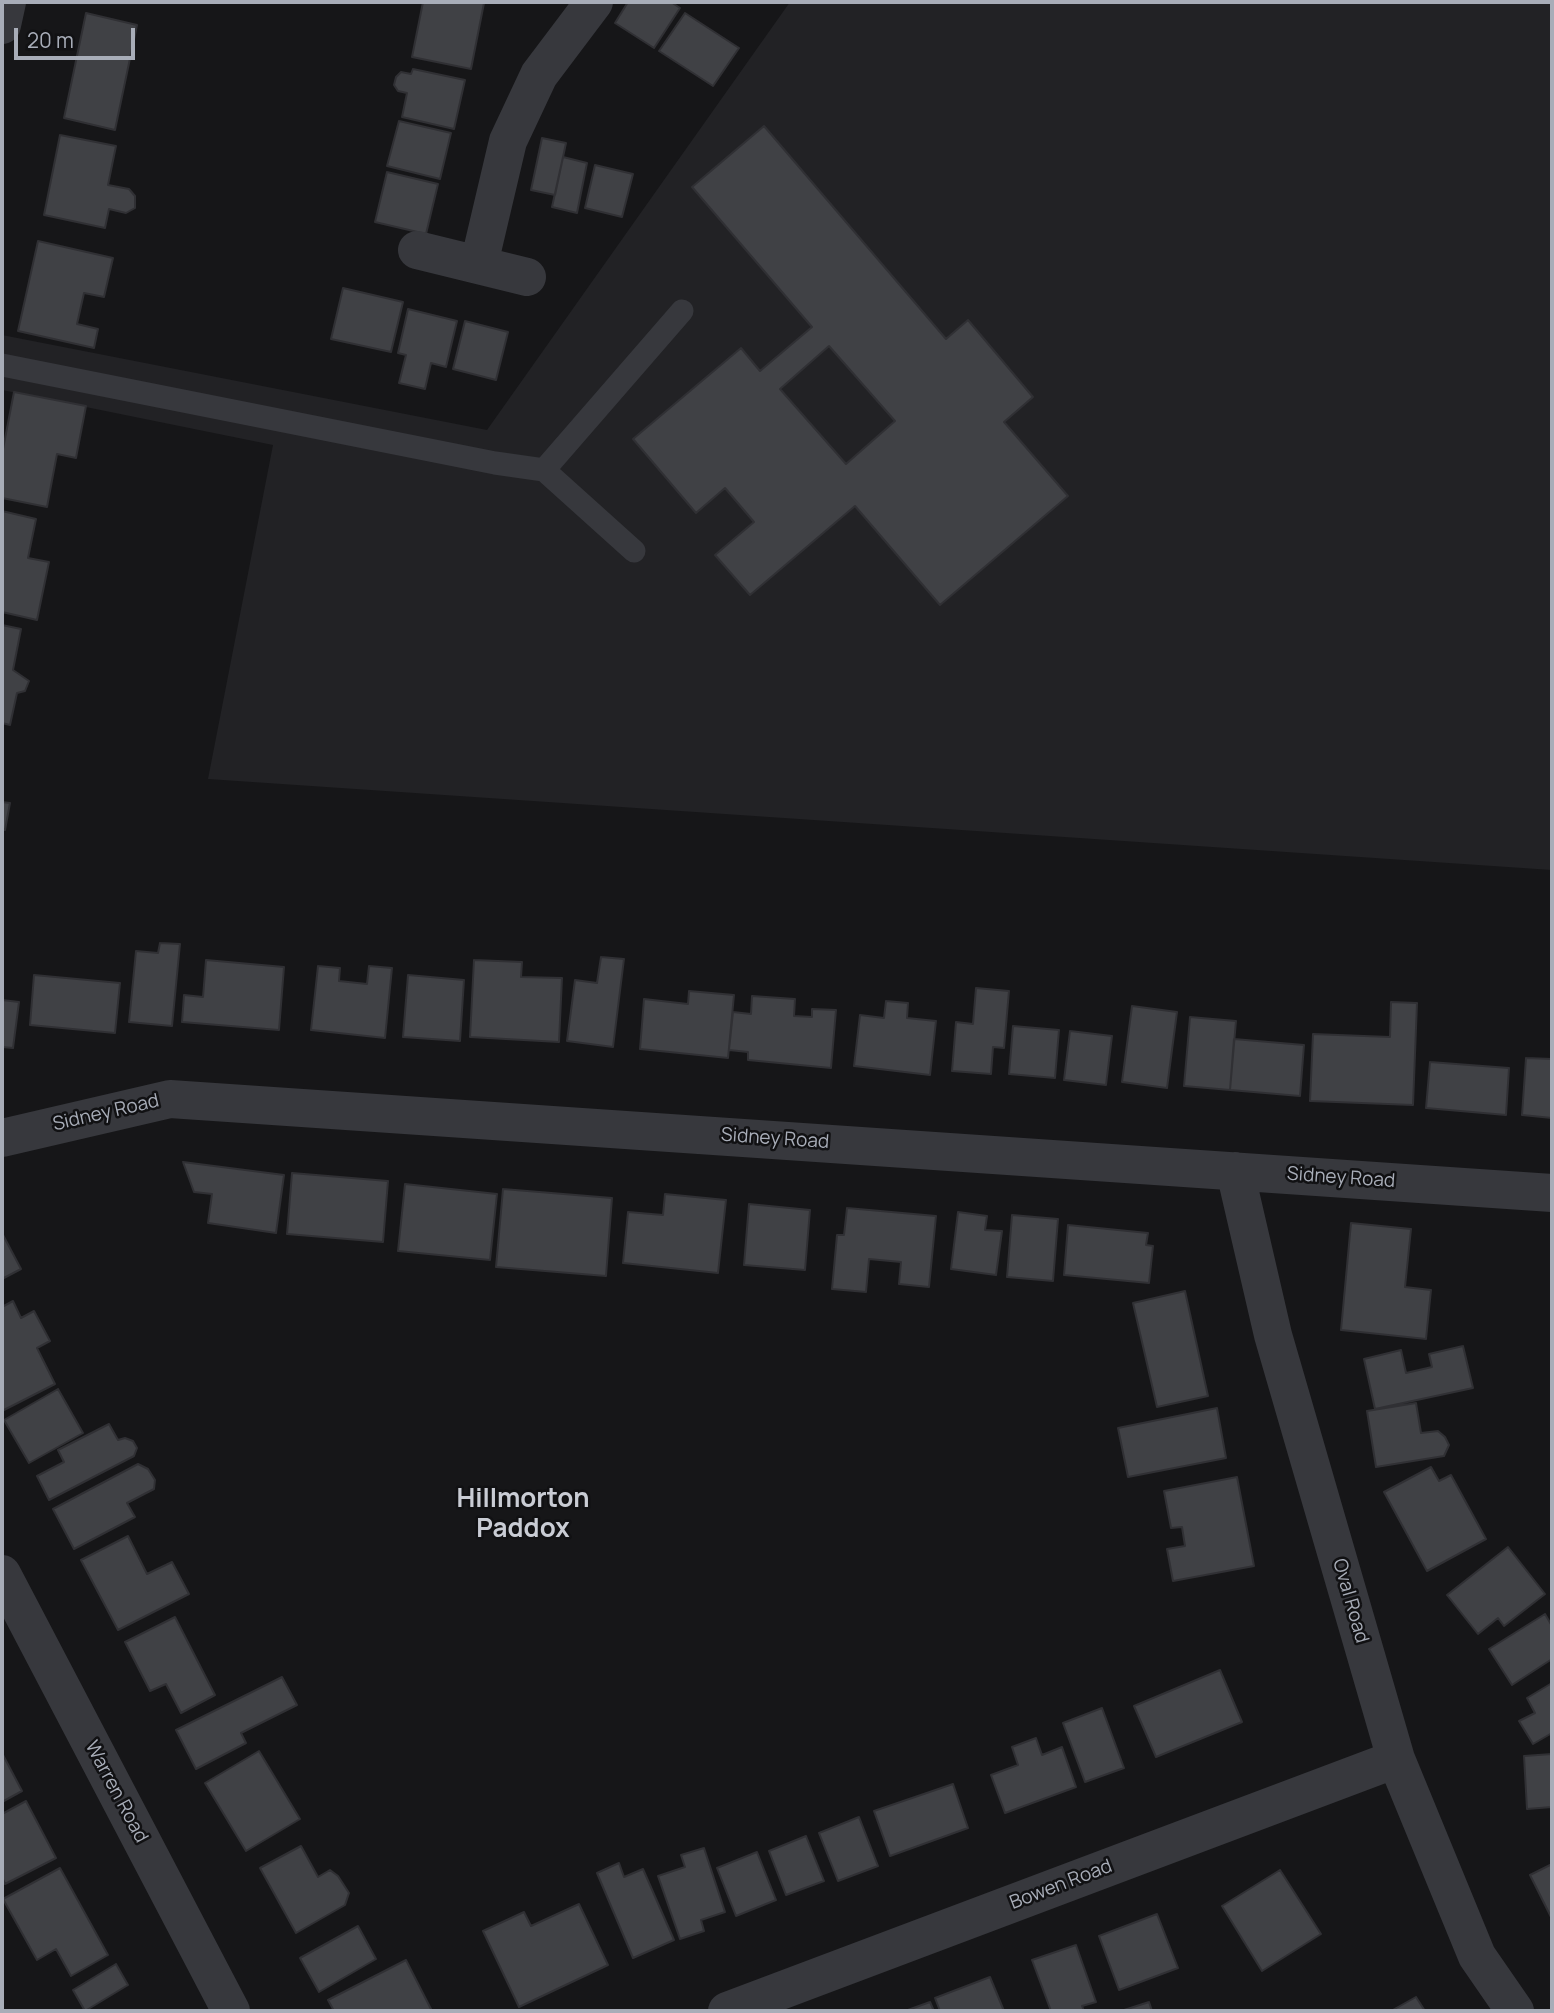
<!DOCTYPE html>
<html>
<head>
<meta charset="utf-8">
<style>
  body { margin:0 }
  #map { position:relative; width:1554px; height:2013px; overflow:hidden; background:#161618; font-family:Manrope,sans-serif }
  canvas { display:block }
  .frame { position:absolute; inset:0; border:4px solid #a8adb8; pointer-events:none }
  .scale { position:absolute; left:14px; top:28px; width:121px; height:32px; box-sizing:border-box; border:4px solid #a8adb8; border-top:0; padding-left:9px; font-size:21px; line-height:24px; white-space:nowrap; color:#a8adb8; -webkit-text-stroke:5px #111113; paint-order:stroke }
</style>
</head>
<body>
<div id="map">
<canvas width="1554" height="2013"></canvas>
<div class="frame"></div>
<div class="scale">20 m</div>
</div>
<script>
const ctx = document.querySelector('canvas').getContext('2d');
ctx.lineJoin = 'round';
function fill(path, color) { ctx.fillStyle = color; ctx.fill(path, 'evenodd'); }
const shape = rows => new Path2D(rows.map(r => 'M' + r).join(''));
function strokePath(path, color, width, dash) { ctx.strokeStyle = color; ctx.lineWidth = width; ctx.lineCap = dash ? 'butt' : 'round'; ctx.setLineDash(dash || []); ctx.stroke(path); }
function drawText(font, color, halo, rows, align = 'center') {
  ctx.font = font + ' Manrope,sans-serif'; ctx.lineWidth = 5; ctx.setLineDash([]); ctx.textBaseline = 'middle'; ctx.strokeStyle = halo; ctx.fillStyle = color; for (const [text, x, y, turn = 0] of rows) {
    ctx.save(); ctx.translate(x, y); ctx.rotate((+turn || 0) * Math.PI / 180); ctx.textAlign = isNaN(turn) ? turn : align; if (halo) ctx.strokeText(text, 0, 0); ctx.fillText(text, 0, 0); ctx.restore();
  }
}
fill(shape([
  [790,2,1552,2,1552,870,208,779,273,445,2,390,2,335,487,430]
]), '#222225');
const building = shape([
  [423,2,484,3,471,69,412,57,423,2],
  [628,2,671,2,680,8,654,48,615,23,628,2],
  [86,13,137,25,115,130,64,118,86,13],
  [685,13,739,48,713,86,659,51,685,13],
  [413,69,465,80,454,129,402,117,407,93,398,91,394,85,396,77,401,72,411,74,413,69],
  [399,121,451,133,440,179,387,166,399,121],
  [764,126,946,339,968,320,1033,397,1004,422,1068,496,940,605,855,506,750,595,715,555,754,522,725,488,696,513,633,439,741,348,760,371,812,327,692,187,764,126],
  [829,346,895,421,846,464,780,389,829,346],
  [60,135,116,146,108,185,129,189,135,196,135,208,126,213,109,209,105,228,44,215,60,135],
  [542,138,566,143,555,195,531,190,542,138],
  [563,157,587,163,577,213,552,207,563,157],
  [595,165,633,174,622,217,585,208,595,165],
  [387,172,438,184,426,234,375,222,387,172],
  [38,241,113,258,104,297,84,293,77,324,98,329,94,348,18,331,38,241],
  [343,288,403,302,391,352,331,339,343,288],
  [408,309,457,321,446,367,431,363,425,389,399,383,406,355,398,353,408,309],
  [465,321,508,332,496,380,453,369,465,321],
  [14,392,86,406,76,458,57,454,47,507,2,498,2,454,14,392],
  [2,511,36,519,28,558,49,562,37,620,2,612,2,511],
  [2,625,21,629,13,670,29,681,25,691,17,693,10,725,2,723,2,625],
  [2,802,10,803,5,830,2,829,2,802],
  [160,943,180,944,172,1026,129,1022,136,951,158,953,160,943],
  [601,957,624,959,613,1047,567,1041,575,980,597,983,601,957],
  [206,960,284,967,279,1030,182,1022,184,995,203,997,206,960],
  [474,960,522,962,521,977,562,978,559,1042,470,1037,474,960],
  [318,966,340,968,339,981,367,984,369,966,392,968,385,1038,311,1030,318,966],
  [34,975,120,983,115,1033,30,1025,34,975],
  [408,975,464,980,460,1041,403,1037,408,975],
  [976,988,1009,991,1004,1048,993,1047,991,1074,952,1071,956,1022,973,1024,976,988],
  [689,991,734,995,728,1058,640,1049,644,999,688,1004,689,991],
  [752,996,795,999,794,1016,812,1017,812,1009,836,1010,831,1068,748,1060,748,1052,729,1050,733,1012,751,1014,752,996],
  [2,1000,19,1002,13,1048,2,1047,2,1000],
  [886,1001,908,1003,907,1018,936,1021,930,1075,854,1066,860,1015,884,1018,886,1001],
  [1391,1002,1417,1003,1413,1105,1310,1101,1313,1034,1390,1037,1391,1002],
  [1132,1006,1177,1012,1167,1088,1122,1082,1132,1006],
  [1190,1017,1236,1021,1230,1090,1184,1086,1190,1017],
  [1013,1026,1059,1030,1055,1078,1009,1074,1013,1026],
  [1070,1031,1112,1036,1106,1085,1064,1080,1070,1031],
  [1234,1039,1304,1045,1300,1096,1230,1090,1234,1039],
  [1526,1058,1552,1059,1552,1118,1522,1115,1526,1058],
  [1430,1062,1509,1068,1506,1115,1426,1108,1430,1062],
  [183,1162,284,1175,276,1233,208,1223,212,1194,194,1192,183,1162],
  [292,1173,388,1181,383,1242,287,1234,292,1173],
  [405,1184,497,1194,490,1260,398,1251,405,1184],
  [503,1189,612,1198,606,1276,496,1267,503,1189],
  [665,1194,726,1200,718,1273,623,1263,628,1212,663,1215,665,1194],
  [749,1204,810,1210,805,1270,744,1265,749,1204],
  [847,1208,936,1216,929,1287,899,1284,901,1262,869,1259,866,1292,832,1289,837,1235,844,1235,847,1208],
  [958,1212,987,1216,985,1230,1002,1231,996,1275,951,1269,958,1212],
  [1012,1215,1058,1219,1053,1281,1007,1277,1012,1215],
  [1351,1223,1411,1229,1405,1287,1431,1290,1426,1339,1341,1330,1351,1223],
  [1068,1225,1148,1233,1146,1245,1153,1246,1149,1283,1064,1275,1068,1225],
  [2,1233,21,1269,2,1279,2,1233],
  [1185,1291,1208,1396,1157,1407,1133,1303,1185,1291],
  [13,1301,21,1318,34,1311,50,1341,37,1348,55,1384,2,1411,2,1307,13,1301],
  [1463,1346,1473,1388,1375,1409,1364,1359,1401,1350,1406,1373,1432,1367,1429,1354,1463,1346],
  [58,1389,83,1433,29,1463,4,1420,58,1389],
  [1416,1403,1421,1433,1438,1431,1445,1437,1449,1445,1444,1456,1376,1467,1367,1411,1416,1403],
  [1217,1408,1226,1458,1128,1477,1118,1428,1217,1408],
  [109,1424,118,1440,125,1438,133,1441,137,1448,134,1456,49,1500,37,1476,64,1462,58,1450,109,1424],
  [138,1464,148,1469,155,1480,154,1489,127,1503,135,1517,74,1549,53,1509,138,1464],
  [1431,1467,1439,1481,1451,1475,1486,1539,1427,1571,1384,1492,1431,1467],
  [1237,1477,1254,1566,1173,1581,1167,1549,1185,1546,1182,1527,1171,1528,1164,1491,1237,1477],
  [128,1536,147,1574,172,1562,189,1594,118,1630,81,1560,128,1536],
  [1508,1547,1545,1594,1504,1626,1498,1618,1478,1634,1447,1595,1508,1547],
  [1545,1614,1552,1626,1552,1659,1512,1685,1489,1649,1545,1614],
  [175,1617,215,1695,181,1713,166,1684,150,1691,125,1642,175,1617],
  [1220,1670,1242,1722,1156,1757,1134,1706,1220,1670],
  [282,1677,297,1705,241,1733,246,1743,196,1769,176,1730,282,1677],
  [1552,1683,1552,1733,1533,1744,1519,1721,1535,1713,1527,1698,1552,1683],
  [1102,1708,1124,1768,1085,1782,1063,1723,1102,1708],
  [1036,1738,1042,1755,1062,1747,1076,1787,1005,1813,991,1775,1018,1765,1012,1747,1036,1738],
  [259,1751,300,1819,246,1851,205,1783,259,1751],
  [2,1753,22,1791,2,1802,2,1753],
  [1552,1754,1552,1807,1527,1809,1524,1756,1552,1754],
  [953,1784,968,1828,890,1856,874,1811,953,1784],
  [26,1801,56,1858,5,1884,2,1877,2,1814,26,1801],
  [859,1817,878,1866,838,1881,819,1833,859,1817],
  [806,1836,824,1881,786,1895,769,1851,806,1836],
  [301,1846,318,1877,330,1870,338,1876,349,1893,345,1905,296,1933,260,1868,301,1846],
  [704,1848,725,1912,701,1920,704,1931,680,1939,658,1876,685,1867,681,1855,704,1848],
  [757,1852,776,1900,736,1916,717,1868,757,1852],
  [619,1863,624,1877,643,1869,674,1940,633,1958,597,1873,619,1863],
  [1552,1864,1552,1919,1530,1875,1552,1864],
  [60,1868,108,1955,71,1976,56,1949,37,1960,3,1899,60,1868],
  [1280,1870,1321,1934,1262,1971,1222,1906,1280,1870],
  [579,1904,608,1965,519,2007,483,1931,524,1912,531,1926,579,1904],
  [1157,1914,1178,1968,1119,1990,1099,1936,1157,1914],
  [358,1926,376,1959,319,1992,300,1958,358,1926],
  [1076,1945,1096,2002,1082,2006,1084,2011,1051,2011,1032,1960,1076,1945],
  [406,1960,432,2011,334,2011,328,2000,406,1960],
  [116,1964,128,1985,85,2011,73,1990,116,1964],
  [990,1977,1004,2011,940,2011,935,1998,990,1977],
  [1416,1997,1425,2011,1391,2011,1416,1997],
  [930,2002,934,2011,905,2011,930,2002],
  [1149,2002,1152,2011,1121,2011,1149,2002]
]);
fill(building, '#404145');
strokePath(building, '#303034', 2);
strokePath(shape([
  [2,365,495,463,544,470,682,311],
  [544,470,634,551]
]), '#37383d', 23);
strokePath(shape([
  [2,25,7,2],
  [417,250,527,277],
  [479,264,508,141,539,75,594,2],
  [2,1138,170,1099,1552,1193],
  [1235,1171,1273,1335,1396,1759,1477,1956,1515,2011],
  [2,1574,231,2011],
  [727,2011,1396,1759]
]), '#37383d', 38);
drawText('19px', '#a8adb8', '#111113', [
  ["Sidney Road",106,1113,-13],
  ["Sidney Road",775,1139,4],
  ["Sidney Road",1341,1178,4],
  ["Oval Road",1350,1601,74],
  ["Warren Road",116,1792,62],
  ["Bowen Road",1061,1885,-21]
]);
drawText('bold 26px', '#c9ccd4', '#111113', [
  ["Hillmorton",523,1500],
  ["Paddox",523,1530]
]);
</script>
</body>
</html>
